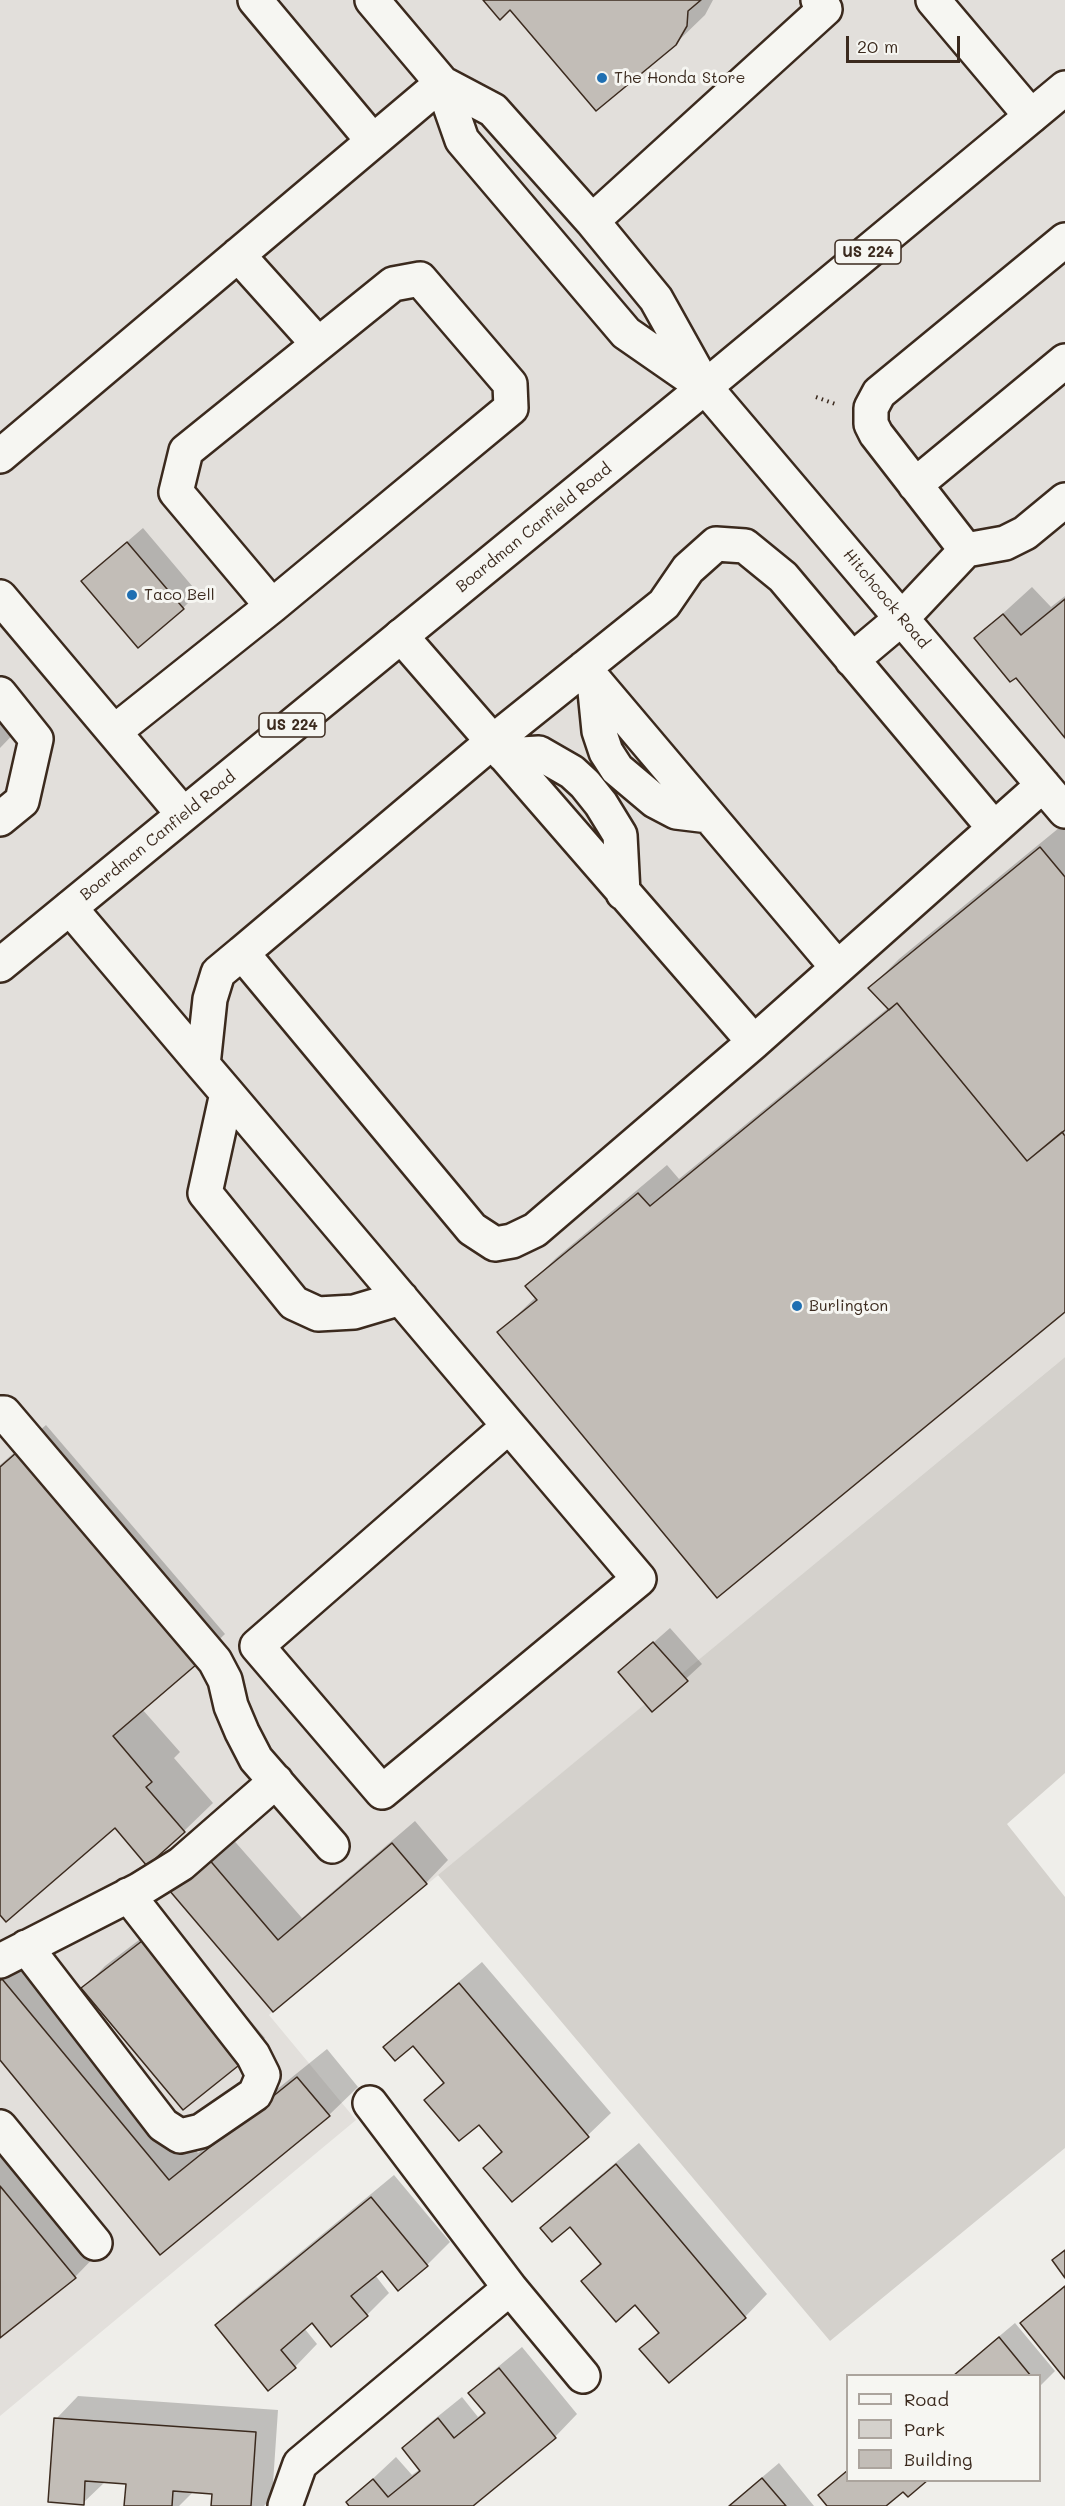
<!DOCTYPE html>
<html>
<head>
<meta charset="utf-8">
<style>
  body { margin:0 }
  #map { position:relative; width:1065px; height:2506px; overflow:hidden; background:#efeeea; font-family:Mali,sans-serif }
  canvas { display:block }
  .legend { position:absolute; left:846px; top:2374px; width:195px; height:108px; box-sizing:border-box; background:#f6f6f2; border:2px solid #aba49d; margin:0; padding:8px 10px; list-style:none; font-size:18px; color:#3b2a1e }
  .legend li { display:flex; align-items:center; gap:12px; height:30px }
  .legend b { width:30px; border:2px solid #aba49d }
  .scale { position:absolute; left:846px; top:36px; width:114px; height:27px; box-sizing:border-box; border:3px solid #3b2a1e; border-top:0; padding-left:8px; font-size:18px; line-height:21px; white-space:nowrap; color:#3b2a1e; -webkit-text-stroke:4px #f6f6f2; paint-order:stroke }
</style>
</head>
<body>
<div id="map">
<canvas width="1065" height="2506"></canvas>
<ul class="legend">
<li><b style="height:8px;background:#f6f6f2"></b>Road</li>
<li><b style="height:16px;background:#d4d1cc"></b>Park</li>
<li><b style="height:16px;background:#c2bdb7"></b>Building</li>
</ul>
<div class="scale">20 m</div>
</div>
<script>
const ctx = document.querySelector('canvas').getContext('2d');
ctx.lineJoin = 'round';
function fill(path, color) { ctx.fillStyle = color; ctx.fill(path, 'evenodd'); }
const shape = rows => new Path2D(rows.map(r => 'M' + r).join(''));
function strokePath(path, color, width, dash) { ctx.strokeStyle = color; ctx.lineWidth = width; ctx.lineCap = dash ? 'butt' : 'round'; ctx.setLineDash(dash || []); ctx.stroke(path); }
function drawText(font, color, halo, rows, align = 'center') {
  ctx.font = font + ' Mali,sans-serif'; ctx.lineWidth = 6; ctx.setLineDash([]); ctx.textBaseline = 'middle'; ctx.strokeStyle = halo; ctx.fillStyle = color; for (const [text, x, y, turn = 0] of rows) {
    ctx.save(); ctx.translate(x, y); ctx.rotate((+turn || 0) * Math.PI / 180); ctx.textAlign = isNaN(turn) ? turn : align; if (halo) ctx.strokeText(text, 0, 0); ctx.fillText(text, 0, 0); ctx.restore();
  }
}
fill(shape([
  [0,0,1065,0,1065,1357,269,2015,356,2120,0,2416]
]), '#e2dfdb');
fill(shape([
  [1065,1357,1065,1773,1007,1824,1065,1897,1065,2148,830,2341,438,1875]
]), '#d4d1cc');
fill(shape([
  [485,0,713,0,705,15,675,44],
  [143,528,198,593,183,608,99,566],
  [1032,587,1051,607,1065,596,1065,735,1016,676,976,638],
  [0,693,25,722,0,748],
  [603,773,621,783,606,794,596,781],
  [1065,823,1065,1310,499,1332,536,1297,527,1287,556,1258,667,1165,679,1179,888,1008,870,988,899,959],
  [46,1425,225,1634,196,1662,142,1709,180,1752,174,1758,213,1803,184,1831,115,1826,0,1913,0,1465],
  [670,1628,702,1664,652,1710,620,1672],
  [415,1821,448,1860,426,1883,273,2010,171,1890,230,1836,302,1918],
  [165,1920,265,2038,242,2061,83,1989,105,1966],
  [32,1952,198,2153,327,2049,358,2087,329,2115,160,2253,0,2058,0,1976],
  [482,1962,611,2113,588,2135,512,2200,485,2168,502,2150,479,2123,426,2100,444,2081,413,2044,385,2047,408,2025],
  [0,2123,103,2248,75,2277,0,2336],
  [639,2143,767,2294,745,2317,641,2349,659,2331,635,2303,583,2281,601,2262,570,2225,542,2228,564,2206],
  [394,2175,450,2242,427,2265,398,2289,382,2269,375,2275,389,2293,367,2315,313,2321,304,2328,317,2344,295,2367,217,2325,239,2303],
  [1065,2285,1065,2376,1022,2323],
  [1015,2323,1055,2371,1040,2386,1040,2376,952,2376],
  [522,2347,577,2414,555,2437,471,2506,351,2506,348,2502,396,2457,412,2475,420,2469,404,2448,426,2426,462,2397,478,2417,485,2411,470,2393,493,2371],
  [78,2396,278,2410,272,2498,264,2506,213,2506,213,2492,193,2492,179,2506,126,2506,128,2483,106,2481,83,2503,56,2419],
  [779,2463,814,2506,728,2506],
  [848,2469,848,2480,926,2480,903,2490,883,2506,829,2506,820,2495]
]), '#0003');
const building = shape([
  [483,0,701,0,688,11,687,26,676,45,596,111,510,10,500,20,483,0],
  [127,542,184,609,138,648,81,581,127,542],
  [1065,599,1065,738,1016,678,1010,682,974,638,1003,614,1021,635,1065,599],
  [1040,847,1065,877,1065,1130,1027,1161,897,1003,889,1010,868,988,1040,847],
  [897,1003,1027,1161,1062,1132,1065,1136,1065,1312,717,1598,497,1332,537,1300,525,1286,638,1193,650,1206,897,1003],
  [16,1453,197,1664,113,1736,152,1782,146,1787,185,1832,147,1866,115,1828,6,1922,0,1915,0,1467,16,1453],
  [653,1642,688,1681,652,1712,618,1672,653,1642],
  [392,1843,427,1884,273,2012,169,1890,207,1857,278,1940,392,1843],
  [142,1941,243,2062,183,2110,81,1988,142,1941],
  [2,1979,169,2180,297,2077,330,2116,160,2255,0,2060,0,1981,2,1979],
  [459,1983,589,2137,512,2202,483,2168,502,2152,479,2125,459,2141,424,2100,444,2083,413,2046,395,2061,383,2047,459,1983],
  [616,2164,746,2318,669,2383,639,2349,659,2333,635,2305,616,2322,581,2281,601,2264,570,2227,552,2242,540,2228,616,2164],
  [0,2186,76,2278,0,2338,0,2186],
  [371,2197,428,2266,398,2291,382,2271,351,2296,368,2316,331,2347,312,2323,281,2350,296,2368,268,2391,215,2325,371,2197],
  [1065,2250,1065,2278,1052,2260,1065,2250],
  [1065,2286,1065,2379,1020,2323,1065,2286],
  [999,2337,1031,2376,953,2376,999,2337],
  [499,2368,556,2438,473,2506,349,2506,346,2502,373,2479,388,2497,420,2471,402,2448,438,2418,454,2438,485,2413,468,2393,499,2368],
  [54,2418,256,2432,251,2506,211,2506,212,2494,173,2491,172,2506,124,2506,126,2484,85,2481,84,2505,48,2502,54,2418],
  [848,2470,848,2480,928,2480,908,2497,903,2492,886,2506,827,2506,818,2495,848,2470],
  [762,2478,786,2506,729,2506,762,2478]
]);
fill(building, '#c2bdb7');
strokePath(building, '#3b2a1e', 1.5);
const minor = shape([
  [255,0,373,141],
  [372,0,442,83,493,110,592,221,656,299,705,387,1065,811],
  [933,0,1031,116],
  [442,83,462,140,626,333,698,383],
  [592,221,825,9,818,0],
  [238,255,318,344],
  [0,456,442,83],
  [915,485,1065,361],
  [966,550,876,434,871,424,871,408,879,393,1065,240],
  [0,597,183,814],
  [401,636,754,1042,1043,785],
  [852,660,902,618,966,550,1005,543,1025,533,1065,500],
  [584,668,837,967],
  [594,681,599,731,606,752,617,769,655,801,676,812,709,816],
  [0,694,36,739,22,801,0,819],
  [114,732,272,606,511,408,510,384,420,279,393,284,186,451,176,492,272,606],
  [504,755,539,753,572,772,585,784,601,804,620,835,623,893],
  [70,908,203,1065,227,1093,509,1426,639,1579,382,1792,257,1646,509,1426],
  [754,1042,535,1230,512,1241,495,1244,472,1229,242,953,492,742,664,604,688,569,716,544,745,546,783,577,994,828],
  [203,1065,210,999,218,973,242,953],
  [227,1093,205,1193,294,1303,318,1314,354,1312,401,1298],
  [0,1413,4,1413,215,1661,225,1680,231,1706,242,1732,256,1759,332,1846],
  [26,1947,163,2125,180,2136,201,2131,255,2094,263,2075,253,2055,128,1895],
  [0,1961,139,1890,181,1864,276,1781],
  [0,2127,95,2243],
  [510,2288,583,2376],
  [285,2506,300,2464,510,2288,370,2103]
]);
const major = shape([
  [0,965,705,387,1065,88]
]);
strokePath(minor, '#3b2a1e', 38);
strokePath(major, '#3b2a1e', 38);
strokePath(shape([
  [816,397,835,404]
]), '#3b2a1e', 4, [1.5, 4.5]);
strokePath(minor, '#f6f6f2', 33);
strokePath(major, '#f6f6f2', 33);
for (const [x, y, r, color] of [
  [602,78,6,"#1f6fb2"],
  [132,595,6,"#1f6fb2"],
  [797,1306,6,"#1f6fb2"]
]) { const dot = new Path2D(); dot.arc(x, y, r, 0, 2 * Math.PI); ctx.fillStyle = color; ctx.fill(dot); strokePath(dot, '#f6f6f2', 2); }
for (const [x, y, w] of [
  [868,252,66],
  [292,725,66]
]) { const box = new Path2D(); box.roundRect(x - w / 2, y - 12, w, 24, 4.5); ctx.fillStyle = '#f6f6f2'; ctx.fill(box); strokePath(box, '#3b2a1e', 1.5); }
drawText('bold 15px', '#3b2a1e', null, [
  ["US 224",868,252],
  ["US 224",292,725]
]);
drawText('16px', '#3b2a1e', '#f6f6f2', [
  ["The Honda Store",614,78],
  ["Taco Bell",144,595],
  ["Burlington",809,1306]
], 'left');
drawText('16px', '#3b2a1e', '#f6f6f2', [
  ["Boardman Canfield Road",534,528,-39],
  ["Hitchcock Road",886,599,50],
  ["Boardman Canfield Road",158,836,-39]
]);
</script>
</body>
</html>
